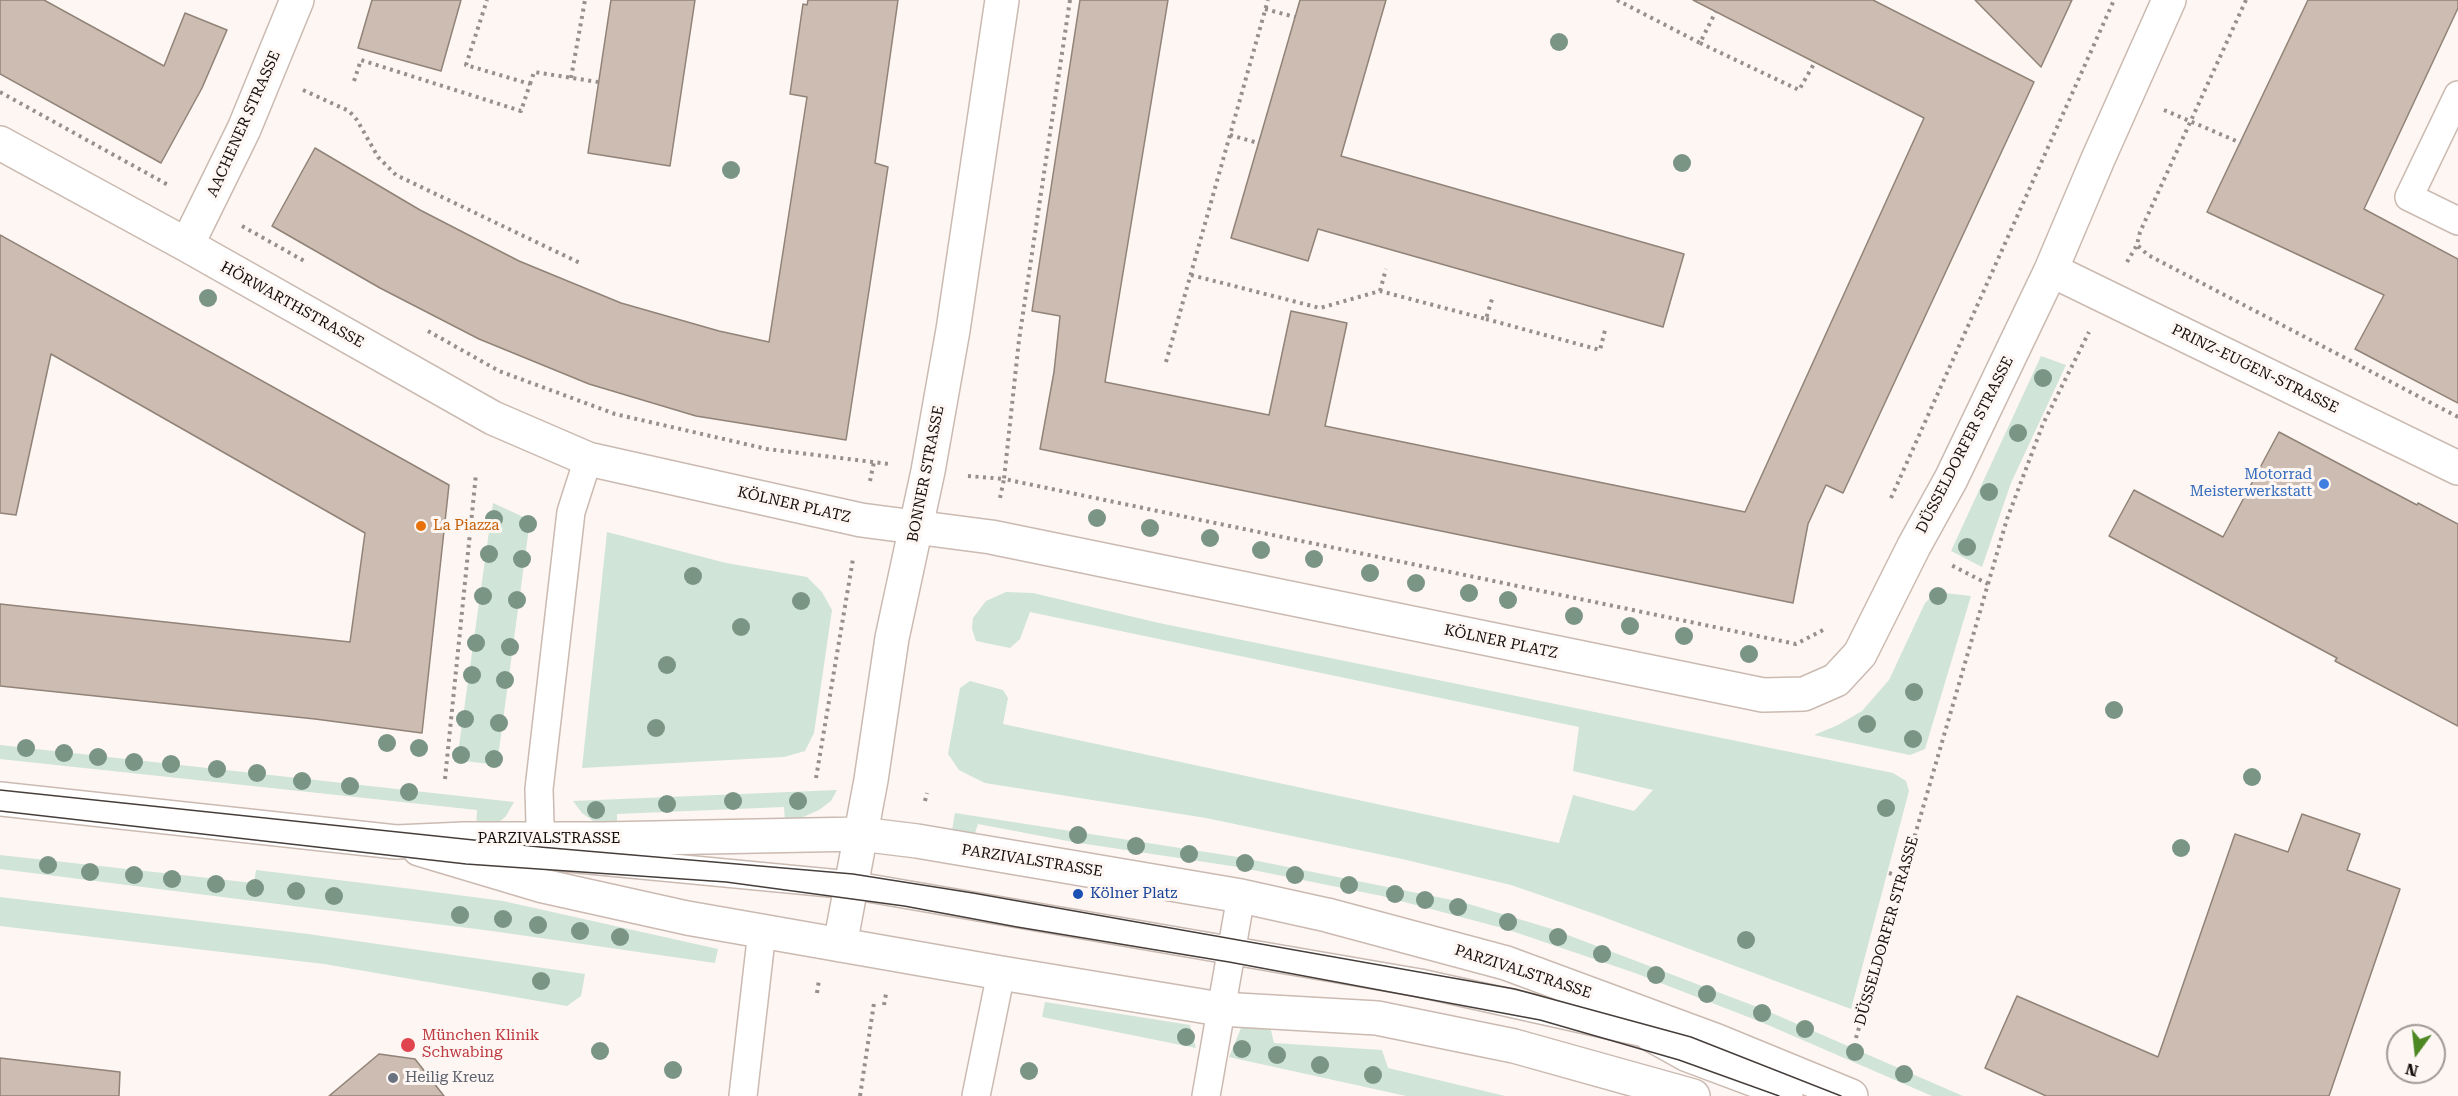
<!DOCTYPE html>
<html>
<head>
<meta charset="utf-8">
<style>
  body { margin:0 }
  #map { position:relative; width:2458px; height:1096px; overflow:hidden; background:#fdf6f2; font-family:"Roboto Serif",serif }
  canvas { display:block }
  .north { position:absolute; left:2386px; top:1024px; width:60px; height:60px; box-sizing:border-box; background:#fdf6f2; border:2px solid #a09a96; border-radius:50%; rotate:195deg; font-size:16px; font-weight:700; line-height:24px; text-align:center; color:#150f0c }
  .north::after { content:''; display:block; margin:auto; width:21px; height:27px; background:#4d8723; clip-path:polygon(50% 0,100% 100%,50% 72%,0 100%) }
</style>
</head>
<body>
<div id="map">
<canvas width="2458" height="1096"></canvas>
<div class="north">N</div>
</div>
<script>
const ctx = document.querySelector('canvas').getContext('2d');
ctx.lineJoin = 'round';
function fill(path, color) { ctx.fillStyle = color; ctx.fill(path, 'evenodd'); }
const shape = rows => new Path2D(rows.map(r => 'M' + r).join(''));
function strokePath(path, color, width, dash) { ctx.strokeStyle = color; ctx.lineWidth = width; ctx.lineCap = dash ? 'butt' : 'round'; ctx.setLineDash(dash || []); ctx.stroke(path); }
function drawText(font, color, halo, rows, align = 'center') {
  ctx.font = font + ' "Roboto Serif",serif'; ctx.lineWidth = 6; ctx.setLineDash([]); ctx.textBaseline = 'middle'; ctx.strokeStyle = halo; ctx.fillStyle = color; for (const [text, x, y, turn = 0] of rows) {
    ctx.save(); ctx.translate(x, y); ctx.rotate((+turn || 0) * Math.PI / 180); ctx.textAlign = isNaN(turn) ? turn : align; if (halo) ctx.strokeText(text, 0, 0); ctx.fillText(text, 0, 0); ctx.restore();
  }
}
fill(shape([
  [2041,356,2066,365,2011,483,1982,567,1951,551],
  [493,503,530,520,497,765,457,760],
  [607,532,726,563,807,577,822,592,832,610,814,733,805,751,784,757,582,768],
  [1006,592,1033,593,1159,623,1893,773,1906,781,1909,791,1851,1009,1595,914,1511,885,1402,859,1206,818,985,783,959,770,948,754,960,688,970,681,1003,690,1008,698,1003,724,1559,843,1573,795,1634,811,1653,790,1573,771,1579,727,1030,612,1020,639,1010,648,976,641,972,629,973,618,986,601],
  [1936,592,1971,596,1925,749,1910,755,1814,735,1838,725,1862,711,1889,680,1925,603],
  [0,745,514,802,506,816,497,824,476,828,477,810,0,759],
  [837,790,831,801,819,810,801,818,785,821,784,807,617,814,617,828,599,825,582,813,573,801],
  [955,813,1238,857,1462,902,1552,929,1765,1010,1963,1096,1932,1096,1761,1022,1635,973,1506,929,1382,896,1238,867,1073,842,978,824,973,839,951,836],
  [0,855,254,883,256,870,412,889,503,901,718,949,715,963,492,931,0,869],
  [0,897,308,934,585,974,581,996,567,1006,324,964,0,926],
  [1045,1002,1190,1025,1196,1048,1042,1017],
  [1270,1026,1274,1043,1382,1050,1388,1068,1505,1096,1406,1096,1229,1057,1241,1028]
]), '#d0e4d7');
const building = shape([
  [0,0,44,0,164,66,185,13,227,30,202,88,161,163,0,74,0,0],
  [372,0,461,0,441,71,358,48,372,0],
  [611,0,695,0,670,166,588,153,611,0],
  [808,0,898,0,875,163,888,167,846,440,696,416,589,384,479,339,380,288,272,226,315,148,420,210,519,261,621,303,719,331,769,342,807,97,790,94,803,4,807,5,808,0],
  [1080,0,1168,0,1105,382,1269,415,1291,311,1347,323,1325,426,1745,512,1924,118,1693,0,1873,0,2034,82,1843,493,1826,485,1808,524,1793,603,1040,449,1054,372,1060,316,1032,311,1080,0],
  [1300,0,1386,0,1341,156,1684,254,1663,327,1318,229,1308,261,1231,238,1300,0],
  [1975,0,2072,0,2041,67,1975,0],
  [2308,0,2458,0,2458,8,2364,209,2458,259,2458,403,2355,349,2384,295,2207,212,2308,0],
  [0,235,449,485,422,733,315,719,0,686,0,604,350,642,365,533,51,354,16,515,0,513,0,235],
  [2279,432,2417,505,2418,503,2458,524,2458,726,2335,661,2337,658,2109,536,2134,490,2223,537,2279,432],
  [2302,814,2360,834,2347,870,2400,889,2329,1096,2046,1096,1985,1068,2017,996,2158,1057,2235,834,2288,852,2302,814],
  [379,1054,415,1059,444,1096,329,1096,379,1054],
  [0,1058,120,1072,119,1096,0,1096,0,1058]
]);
fill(building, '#ccbcb1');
strokePath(building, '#918378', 1.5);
const lane = shape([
  [2458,95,2409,197,2458,221],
  [495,851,851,885,1420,983,1640,1032,1681,1036],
  [541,858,539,789,571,512,588,459],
  [1649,1037,1685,1057,1789,1096],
  [743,1096,762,931],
  [976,1096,1001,973],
  [1206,1096,1241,896]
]);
const street = shape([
  [0,143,187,245,493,418,588,459,861,520,991,537,1763,695,1804,694,1836,680,1860,654,1914,546,1951,479,2051,270,2098,159,2169,0],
  [187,245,244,129,297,0],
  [2051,270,2458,468],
  [0,799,396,842,464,839,603,839,860,834,917,841,1241,896,1327,915,1506,963,1717,1041,1851,1096],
  [419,849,543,886,687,918,1001,973,1220,1009,1377,1018,1514,1046,1693,1096],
  [840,945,871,780,892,638,928,471,953,330,1002,0]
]);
strokePath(lane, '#cbbab1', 30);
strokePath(street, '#cbbab1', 36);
strokePath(shape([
  [1070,0,1019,340,1004,479,1796,644,1825,629],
  [1617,0,1700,43,1716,11],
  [2246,0,2140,232,2137,245,2148,255,2458,417],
  [1265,9,1295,17],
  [1700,43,1799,90,1815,62],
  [571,78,585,0],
  [354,81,361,60,521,111,530,84,466,65,487,0],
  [530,84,534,72,598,82],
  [303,90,349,111,357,120,378,157,396,175,580,263],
  [0,92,170,186],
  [2164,110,2241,143],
  [1230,135,1258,143],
  [242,226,306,262],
  [2127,262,2137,245],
  [1191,275,1320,308,1380,291,1486,319,1492,299],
  [1380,291,1386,269],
  [1486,319,1600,350,1605,330],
  [428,331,499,371,615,414,767,449,889,464],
  [1166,362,1268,0],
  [968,476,1004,479,1000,498],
  [870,481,874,462],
  [1891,498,2114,0],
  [1988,584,2007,519,2043,424,2089,332],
  [816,778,853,559],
  [445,779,476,474],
  [925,801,927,793],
  [1889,873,1902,877],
  [817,993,819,980],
  [884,1005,886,994],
  [1856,1038,1988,584,1951,565],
  [860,1096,874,1003]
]), '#968f8c', 4, [3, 4.5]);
strokePath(lane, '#fff', 27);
strokePath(street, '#fff', 33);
strokePath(shape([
  [0,790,540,847,853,874,973,893,1515,989,1691,1037,1841,1096],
  [0,811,466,864,726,882,904,906,1017,927,1229,962,1540,1020,1679,1060,1779,1096]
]), '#453e3b', 1.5);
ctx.fillStyle = '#7b9584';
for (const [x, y] of [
  [1559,42],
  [1682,163],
  [731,170],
  [208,298],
  [2043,378],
  [2018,433],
  [1989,492],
  [1097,518],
  [494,519],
  [528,524],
  [1150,528],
  [1210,538],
  [1967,547],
  [1261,550],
  [489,554],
  [522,559],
  [1314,559],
  [1370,573],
  [693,576],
  [1416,583],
  [1469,593],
  [483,596],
  [1938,596],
  [517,600],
  [1508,600],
  [801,601],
  [1574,616],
  [1630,626],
  [741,627],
  [1684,636],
  [476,643],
  [510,647],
  [1749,654],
  [667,665],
  [472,675],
  [505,680],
  [1914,692],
  [2114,710],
  [465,719],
  [499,723],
  [1867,724],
  [656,728],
  [1913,739],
  [387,743],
  [26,748],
  [419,748],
  [64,753],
  [461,755],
  [98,757],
  [494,759],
  [134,762],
  [171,764],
  [217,769],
  [257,773],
  [2252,777],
  [302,781],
  [350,786],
  [409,792],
  [733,801],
  [798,801],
  [667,804],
  [1886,808],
  [596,810],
  [1078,835],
  [1136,846],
  [2181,848],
  [1189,854],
  [1245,863],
  [48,865],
  [90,872],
  [134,875],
  [1295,875],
  [172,879],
  [216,884],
  [1349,885],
  [255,888],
  [296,891],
  [1395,894],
  [334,896],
  [1425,900],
  [1458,907],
  [460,915],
  [503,919],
  [1508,922],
  [538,925],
  [580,931],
  [620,937],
  [1558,937],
  [1746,940],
  [1602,954],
  [1656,975],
  [541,981],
  [1707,994],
  [1762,1013],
  [1805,1029],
  [1186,1037],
  [1242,1049],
  [600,1051],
  [1855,1052],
  [1277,1055],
  [1320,1065],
  [673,1070],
  [1029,1071],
  [1904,1074],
  [1373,1075]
]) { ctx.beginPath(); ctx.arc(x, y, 9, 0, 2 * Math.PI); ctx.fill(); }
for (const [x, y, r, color] of [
  [2324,484,6,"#3f7fe0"],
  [421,526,6,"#e8710a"],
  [1078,894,6,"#1a4fb4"],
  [408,1045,8,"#e0444e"],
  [393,1078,6,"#6b7280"]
]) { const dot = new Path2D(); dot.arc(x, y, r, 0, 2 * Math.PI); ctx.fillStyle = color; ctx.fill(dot); strokePath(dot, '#fdf6f2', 2); }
drawText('15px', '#150f0c', '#fdf6f2', [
  ["AACHENER STRASSE",244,124,-66],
  ["HÖRWARTHSTRASSE",292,305,29],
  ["PRINZ-EUGEN-STRASSE",2255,369,26],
  ["DÜSSELDORFER STRASSE",1965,445,-63],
  ["BONNER STRASSE",926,474,-79],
  ["KÖLNER PLATZ",794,505,13],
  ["KÖLNER PLATZ",1501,642,12],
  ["PARZIVALSTRASSE",549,839],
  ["PARZIVALSTRASSE",1032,861,9],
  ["DÜSSELDORFER STRASSE",1887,931,-74],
  ["PARZIVALSTRASSE",1523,972,18]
]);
drawText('15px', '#366cbe', '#fdf6f2', [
  ["Motorrad",2312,475],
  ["Meisterwerkstatt",2312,492]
], 'right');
drawText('15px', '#c56008', '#fdf6f2', [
  ["La Piazza",433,526]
], 'left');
drawText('15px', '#164399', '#fdf6f2', [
  ["Kölner Platz",1090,894]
], 'left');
drawText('15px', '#be3a42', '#fdf6f2', [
  ["München Klinik",422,1036],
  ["Schwabing",422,1053]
], 'left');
drawText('15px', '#5b616d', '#fdf6f2', [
  ["Heilig Kreuz",405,1078]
], 'left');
</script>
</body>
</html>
